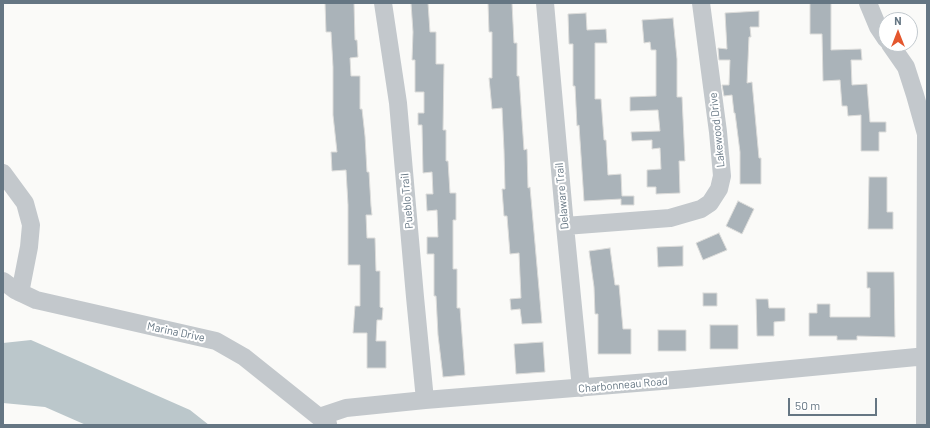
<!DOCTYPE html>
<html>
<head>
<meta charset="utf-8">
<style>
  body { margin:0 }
  #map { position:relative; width:930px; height:428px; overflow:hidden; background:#fafaf8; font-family:Barlow,sans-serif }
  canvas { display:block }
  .frame { position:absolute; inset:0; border:4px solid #657683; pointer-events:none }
  .north { position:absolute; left:878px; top:12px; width:40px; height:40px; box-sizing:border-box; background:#fff; border:1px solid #c1c8cd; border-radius:50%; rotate:0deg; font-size:11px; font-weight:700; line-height:16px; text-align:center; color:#657683 }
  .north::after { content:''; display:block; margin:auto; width:14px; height:18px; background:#e4572e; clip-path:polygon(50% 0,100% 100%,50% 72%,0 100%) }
  .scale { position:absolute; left:788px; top:398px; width:89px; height:18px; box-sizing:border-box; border:2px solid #657683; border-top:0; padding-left:5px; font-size:12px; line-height:14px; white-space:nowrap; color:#657683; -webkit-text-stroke:3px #fff; paint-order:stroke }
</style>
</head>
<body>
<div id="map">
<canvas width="930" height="428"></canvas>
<div class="frame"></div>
<div class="north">N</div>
<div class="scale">50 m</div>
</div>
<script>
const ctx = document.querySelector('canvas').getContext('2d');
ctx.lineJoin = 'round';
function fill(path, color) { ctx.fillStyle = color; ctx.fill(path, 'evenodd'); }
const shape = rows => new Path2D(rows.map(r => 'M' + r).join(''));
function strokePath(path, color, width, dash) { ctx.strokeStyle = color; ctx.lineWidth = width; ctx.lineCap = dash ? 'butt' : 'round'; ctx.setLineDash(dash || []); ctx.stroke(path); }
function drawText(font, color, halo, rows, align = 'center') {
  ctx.font = font + ' Barlow,sans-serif'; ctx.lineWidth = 4; ctx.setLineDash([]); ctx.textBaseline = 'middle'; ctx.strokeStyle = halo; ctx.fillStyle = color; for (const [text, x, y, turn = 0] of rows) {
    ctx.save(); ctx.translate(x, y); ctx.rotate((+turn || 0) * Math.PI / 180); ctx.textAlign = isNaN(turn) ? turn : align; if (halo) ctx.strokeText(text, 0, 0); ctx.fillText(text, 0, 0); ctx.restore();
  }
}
fill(shape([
  [31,340,190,410,209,425,86,425,45,407,3,403,3,343]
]), '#bbc7cb');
const building = shape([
  [325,3,354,3,355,40,357,40,358,57,350,58,351,76,360,76,360,109,362,109,365,136,367,172,369,172,371,206,372,215,366,215,367,238,375,238,376,271,380,271,380,307,383,308,382,320,377,320,376,341,386,341,386,368,367,368,367,333,353,333,355,306,360,306,360,265,348,265,348,205,346,170,332,171,331,152,337,152,333,115,333,67,331,32,326,32,325,3],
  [411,3,428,3,430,32,436,32,436,64,444,64,443,130,446,130,446,161,448,161,450,193,456,193,456,220,453,220,453,269,457,269,457,308,460,308,465,375,443,377,438,335,436,296,434,296,434,254,427,254,427,237,438,237,437,210,427,211,426,194,433,194,432,172,423,173,422,125,418,125,418,113,424,113,424,92,415,92,415,60,412,60,413,32,411,3],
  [488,3,512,3,514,43,517,43,517,76,519,76,524,150,527,149,528,188,530,187,542,323,522,324,520,309,511,310,510,299,521,298,519,253,510,254,507,216,504,216,502,189,505,189,504,150,502,108,492,109,489,78,492,78,492,32,489,32,488,3],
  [810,3,831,3,831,50,861,49,862,60,851,60,852,85,867,84,870,122,886,122,886,132,879,132,879,151,861,151,861,115,848,116,847,106,842,106,840,80,823,81,822,34,810,34,810,3],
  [759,11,759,27,750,27,751,37,749,37,747,83,752,82,759,158,761,158,761,184,740,184,740,152,735,113,734,113,732,95,724,96,722,85,729,85,730,60,719,60,718,48,727,49,725,13,759,11],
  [586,13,587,30,606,29,607,43,595,43,595,99,601,99,604,140,606,140,608,175,621,174,622,196,634,196,634,205,621,205,621,199,584,201,579,125,577,126,575,86,573,86,573,44,569,44,568,14,586,13],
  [673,18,677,59,677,97,682,97,685,161,679,161,680,193,656,194,656,187,647,187,647,170,661,169,660,148,652,149,652,140,632,141,631,132,660,131,658,110,630,111,630,97,656,96,656,50,651,50,650,42,644,43,642,20,673,18],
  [869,177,887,177,887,212,893,212,893,229,868,229,869,177],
  [738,201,754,209,742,234,726,226,738,201],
  [719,233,727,250,703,260,696,243,719,233],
  [683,246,683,266,658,267,657,247,683,246],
  [610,248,615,285,619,285,623,329,631,329,631,354,598,354,598,314,595,314,594,287,589,251,610,248],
  [867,272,894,272,895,337,857,336,857,340,837,340,837,336,809,336,809,313,817,313,817,304,830,304,830,317,870,317,870,288,867,288,867,272],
  [703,293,717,293,717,306,703,306,703,293],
  [756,299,768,299,769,308,785,308,785,321,774,322,774,336,757,336,756,299],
  [710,325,738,325,738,349,710,349,710,325],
  [658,330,686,330,686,351,658,351,658,330],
  [543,342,545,372,516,374,514,344,543,342]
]);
fill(building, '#aab3b9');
strokePath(building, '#dcdcda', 1);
strokePath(shape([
  [383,3,398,103,415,297,425,400],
  [545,3,565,226,581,388],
  [868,3,878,27,886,39],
  [890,44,906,67,915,95,926,134,925,425],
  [3,173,25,203,31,225,29,247,20,293],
  [565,226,670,218,701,209,710,203,719,189,722,176,718,132,701,3],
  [3,281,15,290,36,300,216,341,244,357,319,417,327,421,328,424],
  [319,417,346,408,425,400,686,379,927,356]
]), '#c3c8cc', 18);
drawText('11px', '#657683', '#fff', [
  ["Lakewood Drive",717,130,-96],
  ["Delaware Trail",562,196,-95],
  ["Pueblo Trail",407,201,-95],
  ["Marina Drive",176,332,12],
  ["Charbonneau Road",623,385,-5]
]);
</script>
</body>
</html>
